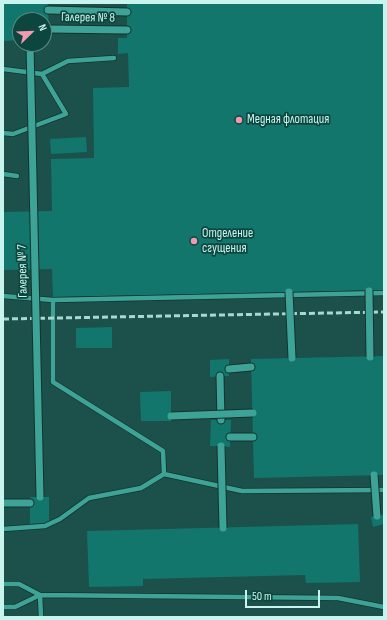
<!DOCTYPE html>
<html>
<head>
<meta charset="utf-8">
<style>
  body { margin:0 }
  #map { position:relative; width:387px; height:620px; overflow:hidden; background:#1b514a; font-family:"Sofia Sans Condensed",sans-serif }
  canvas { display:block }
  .frame { position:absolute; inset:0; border:4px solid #c7f4ec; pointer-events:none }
  .north { position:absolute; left:12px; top:12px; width:40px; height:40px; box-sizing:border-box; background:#0d463f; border:1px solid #578c84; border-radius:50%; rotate:67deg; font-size:11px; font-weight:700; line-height:16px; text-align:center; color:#c7f4ec }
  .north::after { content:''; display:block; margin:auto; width:14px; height:18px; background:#f29aaf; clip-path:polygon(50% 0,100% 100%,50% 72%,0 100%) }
  .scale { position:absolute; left:245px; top:590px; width:75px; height:18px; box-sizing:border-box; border:2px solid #c7f4ec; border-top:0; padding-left:5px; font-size:12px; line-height:14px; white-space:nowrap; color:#c7f4ec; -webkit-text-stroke:3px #0d463f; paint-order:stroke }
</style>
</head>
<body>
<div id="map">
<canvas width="387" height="620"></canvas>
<div class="frame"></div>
<div class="north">N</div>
<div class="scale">50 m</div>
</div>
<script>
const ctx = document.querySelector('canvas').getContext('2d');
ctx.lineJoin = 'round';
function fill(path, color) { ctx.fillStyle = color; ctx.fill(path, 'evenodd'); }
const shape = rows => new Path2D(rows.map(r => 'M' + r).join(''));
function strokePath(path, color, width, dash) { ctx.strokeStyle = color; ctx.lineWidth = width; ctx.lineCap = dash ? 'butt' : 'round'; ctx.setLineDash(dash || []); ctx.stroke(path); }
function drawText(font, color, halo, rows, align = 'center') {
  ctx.font = font + ' "Sofia Sans Condensed",sans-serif'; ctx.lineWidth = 3.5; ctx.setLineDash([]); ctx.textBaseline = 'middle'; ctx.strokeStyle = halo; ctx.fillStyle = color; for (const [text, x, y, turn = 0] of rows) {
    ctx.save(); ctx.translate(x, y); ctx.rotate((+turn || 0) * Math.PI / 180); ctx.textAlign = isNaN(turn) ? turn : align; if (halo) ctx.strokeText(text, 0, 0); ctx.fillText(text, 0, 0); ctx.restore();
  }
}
fill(shape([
  [3,3,48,3,49,40,44,40,44,20,20,20,20,40,4,41],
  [127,3,384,3,384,290,53,297,52,269,3,270,3,212,52,211,51,159,94,158,93,88,129,87,128,53,118,54,118,38,127,38],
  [86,137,87,152,51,154,50,139],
  [112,327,112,348,76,348,76,328],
  [384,356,384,475,254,478,251,359],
  [229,359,229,376,210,377,210,360],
  [171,391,171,421,141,421,140,392],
  [211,420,231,420,230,447,210,446],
  [30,497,49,497,49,523,30,524],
  [383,514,384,524,373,527,371,517],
  [358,524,360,582,306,583,305,575,143,579,143,586,89,587,87,531]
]), '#12766c');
const service = shape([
  [3,69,42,74,66,114,13,134,3,133],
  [42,74,68,61,114,58],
  [3,174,17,176],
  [3,296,53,300,53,382,163,451,164,474,141,488,89,498,60,519,45,526,3,529],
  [53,300,384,293],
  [164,474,242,491,384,490],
  [3,584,19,584,40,595,338,598,384,607],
  [3,607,15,607,40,595,41,617]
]);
const pedestrian = shape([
  [48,10,127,12],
  [49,29,127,30],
  [229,369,251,367],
  [220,376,221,420],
  [230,437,253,437],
  [3,503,30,503]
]);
strokePath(service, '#14332f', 6);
strokePath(pedestrian, '#14332f', 9);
strokePath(service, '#3da397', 4.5);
strokePath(pedestrian, '#3da397', 7);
strokePath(shape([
  [3,319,384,312]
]), '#a9d8d0', 3, [6, 3]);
const pedestrianBridge = shape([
  [30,44,40,497],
  [369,291,370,357],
  [289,292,292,358],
  [171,416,253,413],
  [221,446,223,528],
  [374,475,377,516]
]);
strokePath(pedestrianBridge, '#14332f', 9, []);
strokePath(pedestrianBridge, '#3da397', 7);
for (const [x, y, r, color] of [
  [239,120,4,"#f29aaf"],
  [194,241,4,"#f29aaf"]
]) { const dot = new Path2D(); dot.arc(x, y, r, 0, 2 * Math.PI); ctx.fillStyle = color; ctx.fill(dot); strokePath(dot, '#0d463f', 1.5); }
drawText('13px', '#c7f4ec', '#0d463f', [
  ["Галерея № 8",88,18,1],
  ["Галерея № 7",23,271,-91]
]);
drawText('13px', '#c7f4ec', '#0d463f', [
  ["Медная флотация",247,120],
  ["Отделение",202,234],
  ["сгущения",202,249]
], 'left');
</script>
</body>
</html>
